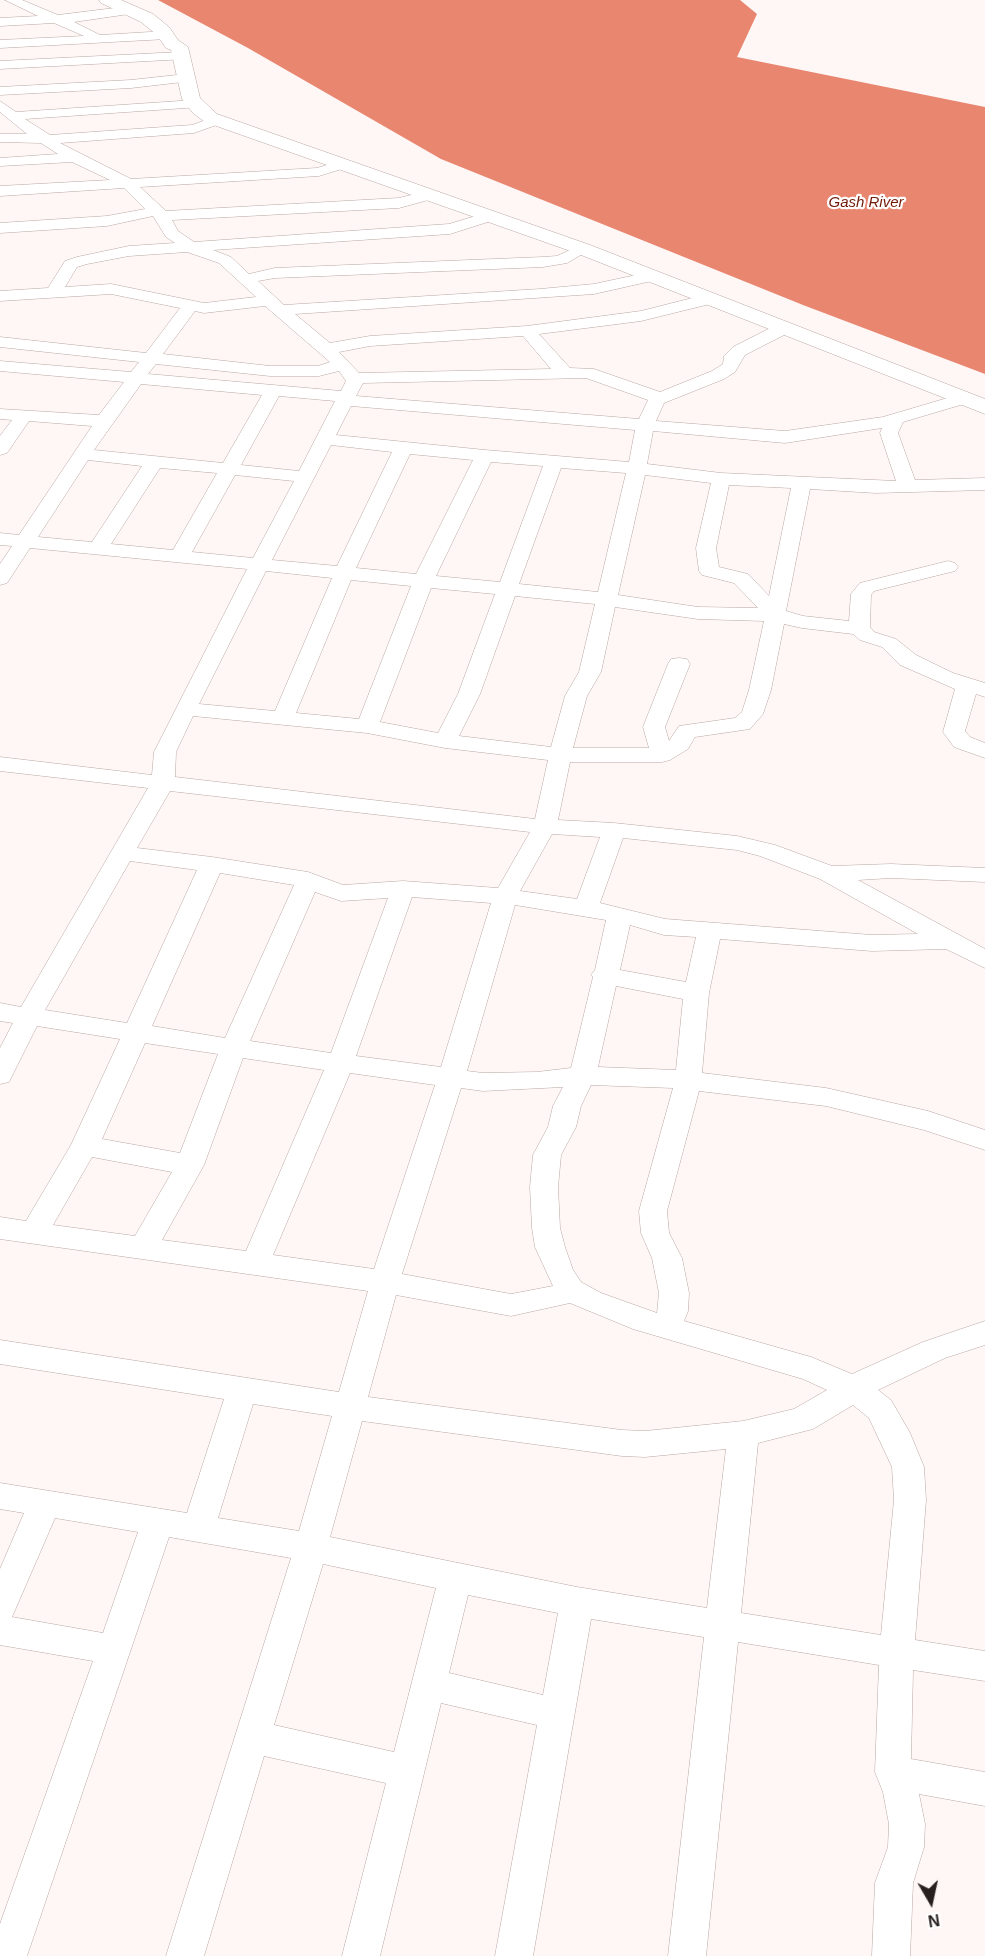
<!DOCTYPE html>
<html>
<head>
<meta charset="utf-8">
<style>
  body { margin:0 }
  #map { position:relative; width:985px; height:1956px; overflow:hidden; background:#fff7f5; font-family:Arial,sans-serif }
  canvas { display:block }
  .north { position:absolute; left:901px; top:1872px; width:60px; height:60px; -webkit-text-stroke:4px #fff; paint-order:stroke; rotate:171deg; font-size:16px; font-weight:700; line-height:24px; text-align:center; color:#27201e }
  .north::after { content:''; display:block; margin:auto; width:21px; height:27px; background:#27201e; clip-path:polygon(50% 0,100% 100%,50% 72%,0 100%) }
</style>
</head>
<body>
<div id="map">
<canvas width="985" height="1956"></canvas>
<div class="north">N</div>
</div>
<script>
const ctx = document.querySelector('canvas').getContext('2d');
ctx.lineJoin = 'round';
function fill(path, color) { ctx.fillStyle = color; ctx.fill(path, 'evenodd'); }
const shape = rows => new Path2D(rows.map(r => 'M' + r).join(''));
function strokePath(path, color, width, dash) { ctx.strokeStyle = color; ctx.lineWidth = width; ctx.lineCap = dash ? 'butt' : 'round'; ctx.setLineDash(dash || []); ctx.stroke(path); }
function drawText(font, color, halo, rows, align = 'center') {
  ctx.font = font + ' Arial,sans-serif'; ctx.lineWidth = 4.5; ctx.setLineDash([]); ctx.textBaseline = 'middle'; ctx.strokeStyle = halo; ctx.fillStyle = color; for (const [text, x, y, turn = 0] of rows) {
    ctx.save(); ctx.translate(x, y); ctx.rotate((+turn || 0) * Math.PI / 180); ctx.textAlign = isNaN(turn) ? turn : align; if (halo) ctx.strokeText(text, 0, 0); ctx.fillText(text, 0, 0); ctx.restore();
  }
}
fill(shape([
  [158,0,740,0,757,14,737,57,985,107,985,374,803,305,441,159,248,48]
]), '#e88670');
const minor = shape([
  [5,0,22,0,58,15,131,6,137,10,136,13,74,22,100,35,167,31,174,35,167,39,0,48,0,40,84,36,54,23,0,26,0,18,38,16,5,0],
  [181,52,188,56,186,59,0,69,0,61,181,52],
  [186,74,193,78,191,81,131,88,0,95,0,87,131,80,186,74],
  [195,100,200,101,202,104,200,107,25,119,50,135,192,125,217,116,224,120,222,123,194,133,60,143,131,179,317,168,343,160,350,164,348,167,319,176,140,187,166,211,399,198,427,191,435,196,432,199,399,208,172,220,178,231,194,242,449,224,489,212,497,217,494,220,450,234,213,250,231,257,249,274,275,268,543,257,557,256,583,244,591,249,567,263,543,267,275,278,258,281,284,305,540,289,594,284,650,272,658,277,656,280,594,294,295,314,330,343,370,336,527,326,641,311,708,294,714,295,716,299,714,303,641,321,539,334,570,368,594,369,660,392,712,371,723,364,724,356,733,347,776,325,788,325,790,329,788,333,745,355,735,372,724,379,664,403,656,421,785,431,883,417,961,394,967,395,970,399,967,403,903,422,898,433,915,480,985,478,985,490,876,493,810,489,786,611,803,616,849,621,851,594,860,583,948,561,955,563,958,567,955,571,874,591,871,595,870,627,874,632,896,639,916,655,953,673,985,683,985,697,976,694,965,731,970,737,985,743,985,758,954,747,943,732,955,689,900,665,882,647,860,640,853,634,802,628,784,624,771,690,763,714,750,729,695,737,688,749,670,760,662,762,570,762,558,820,614,823,737,836,775,845,832,866,891,864,985,868,985,882,891,878,858,880,985,949,985,968,946,949,872,951,720,939,709,993,702,1073,826,1088,928,1111,985,1130,985,1150,924,1130,826,1106,699,1091,667,1211,669,1233,682,1258,689,1293,688,1311,684,1321,811,1357,852,1374,923,1342,985,1321,985,1345,945,1358,878,1390,891,1400,910,1433,924,1467,926,1500,915,1640,985,1651,985,1681,913,1670,911,1759,985,1772,985,1806,919,1794,925,1824,924,1847,913,1883,910,1956,872,1956,875,1883,888,1847,889,1824,883,1792,875,1772,879,1665,738,1642,706,1956,668,1956,704,1637,591,1619,533,1956,495,1956,537,1725,441,1703,380,1956,342,1956,386,1783,264,1756,204,1956,166,1956,291,1558,169,1537,27,1956,0,1956,0,1924,93,1661,0,1645,0,1569,24,1513,0,1509,0,1483,187,1513,224,1399,0,1364,0,1340,339,1392,368,1291,0,1239,0,1217,26,1221,71,1145,120,1039,37,1026,9,1082,0,1084,0,1048,13,1023,0,1021,0,1003,21,1007,148,788,0,771,0,757,152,775,154,752,247,569,30,548,7,583,0,585,0,564,12,546,0,545,0,533,19,535,92,426,29,421,7,453,0,455,0,436,12,420,0,419,0,409,99,415,124,382,0,371,0,361,131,372,139,362,0,347,0,337,146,353,180,308,111,294,0,301,0,291,48,288,65,261,77,257,129,246,175,243,166,237,153,216,107,226,0,233,0,223,107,216,145,209,124,188,0,196,0,186,110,180,72,162,0,166,0,158,58,154,41,143,0,142,0,134,27,134,0,112,0,101,16,112,195,100],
  [187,252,219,263,256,297,204,303,111,284,65,287,77,267,87,264,129,256,187,252],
  [265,306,330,362,318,366,270,366,163,354,195,311,204,313,265,306],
  [523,336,551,369,359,373,339,352,370,346,523,336],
  [156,364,270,376,319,376,339,371,346,381,341,391,148,374,156,364],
  [586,378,648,400,639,419,356,396,363,383,586,378],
  [141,384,262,395,223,463,94,450,141,384],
  [279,396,335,401,299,471,241,465,279,396],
  [351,406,635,430,629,462,485,450,336,435,351,406],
  [882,428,880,433,896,481,721,473,647,464,653,431,785,443,882,428],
  [331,445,392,452,337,566,272,560,331,445],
  [410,454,473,460,416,574,356,568,410,454],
  [88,460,142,466,92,542,38,537,88,460],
  [491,462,543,466,500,582,436,576,491,462],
  [160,468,217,473,173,550,111,544,160,468],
  [561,468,626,473,598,592,519,584,561,468],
  [235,475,294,481,253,558,192,552,235,475],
  [645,475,711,483,696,548,699,571,702,575,734,583,758,608,698,607,618,595,645,475],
  [729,485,791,488,769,596,748,574,719,567,716,548,729,485],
  [266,571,332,578,275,711,199,704,266,571],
  [351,580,411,586,359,719,296,713,351,580],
  [431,588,495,594,458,694,438,733,380,722,431,588],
  [515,596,595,604,579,672,565,696,551,747,459,736,480,694,515,596],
  [615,607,698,619,764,621,749,690,742,712,735,718,679,726,669,741,665,727,690,664,687,659,679,658,671,659,668,664,643,727,649,748,573,748,587,696,601,672,615,607],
  [193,716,367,733,445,748,548,760,535,819,175,777,176,752,193,716],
  [170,791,530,832,498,888,403,881,343,885,308,872,212,857,137,848,170,791],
  [552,834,600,837,577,899,520,891,552,834],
  [623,838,737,850,760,856,820,879,918,934,872,935,665,919,600,903,623,838],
  [130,861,197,870,127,1023,45,1010,130,861],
  [220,873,294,885,225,1038,152,1026,220,873],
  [315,892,341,901,388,898,331,1053,250,1041,315,892],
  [412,897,491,903,441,1067,356,1056,412,897],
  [515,905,606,920,595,970,591,975,593,977,571,1068,537,1072,483,1073,467,1071,515,905],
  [630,925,664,935,696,937,686,982,620,970,630,925],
  [616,986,683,999,676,1070,598,1067,616,986],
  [145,1043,218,1054,180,1153,102,1139,145,1043],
  [243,1058,324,1070,246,1251,162,1240,204,1165,243,1058],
  [350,1073,435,1085,374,1269,273,1255,350,1073],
  [591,1085,673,1088,639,1211,641,1233,652,1258,659,1293,657,1313,601,1293,581,1282,573,1270,565,1247,560,1228,558,1187,561,1155,576,1127,581,1106,591,1085],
  [563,1087,553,1106,548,1127,533,1155,530,1187,532,1228,535,1247,553,1286,511,1294,402,1274,461,1088,483,1091,563,1087],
  [92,1157,172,1172,135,1236,53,1225,92,1157],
  [396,1295,511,1316,570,1303,633,1329,803,1379,827,1390,794,1409,743,1421,645,1431,622,1430,368,1397,396,1295],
  [253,1404,332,1416,299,1531,218,1518,253,1404],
  [853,1405,869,1418,892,1467,894,1500,881,1635,741,1613,758,1443,813,1429,853,1405],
  [362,1421,622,1456,645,1457,726,1449,707,1608,577,1587,330,1537,362,1421],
  [55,1518,138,1532,103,1633,12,1617,55,1518],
  [323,1564,436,1588,394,1752,274,1725,323,1564],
  [468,1595,558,1613,543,1695,449,1673,468,1595]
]);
const major = shape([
  [99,0,121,0,153,14,169,27,178,40,188,47,200,98,217,114,590,245,985,399,985,414,576,253,205,122,193,113,182,99,171,50,166,48,157,35,141,22,101,3,99,0]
]);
strokePath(minor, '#b9a7a3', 1);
strokePath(major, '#b9a7a3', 1);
fill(minor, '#fff');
fill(major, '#fff');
drawText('italic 15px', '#721b09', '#fff', [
  ["Gash River",866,203]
]);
</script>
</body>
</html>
